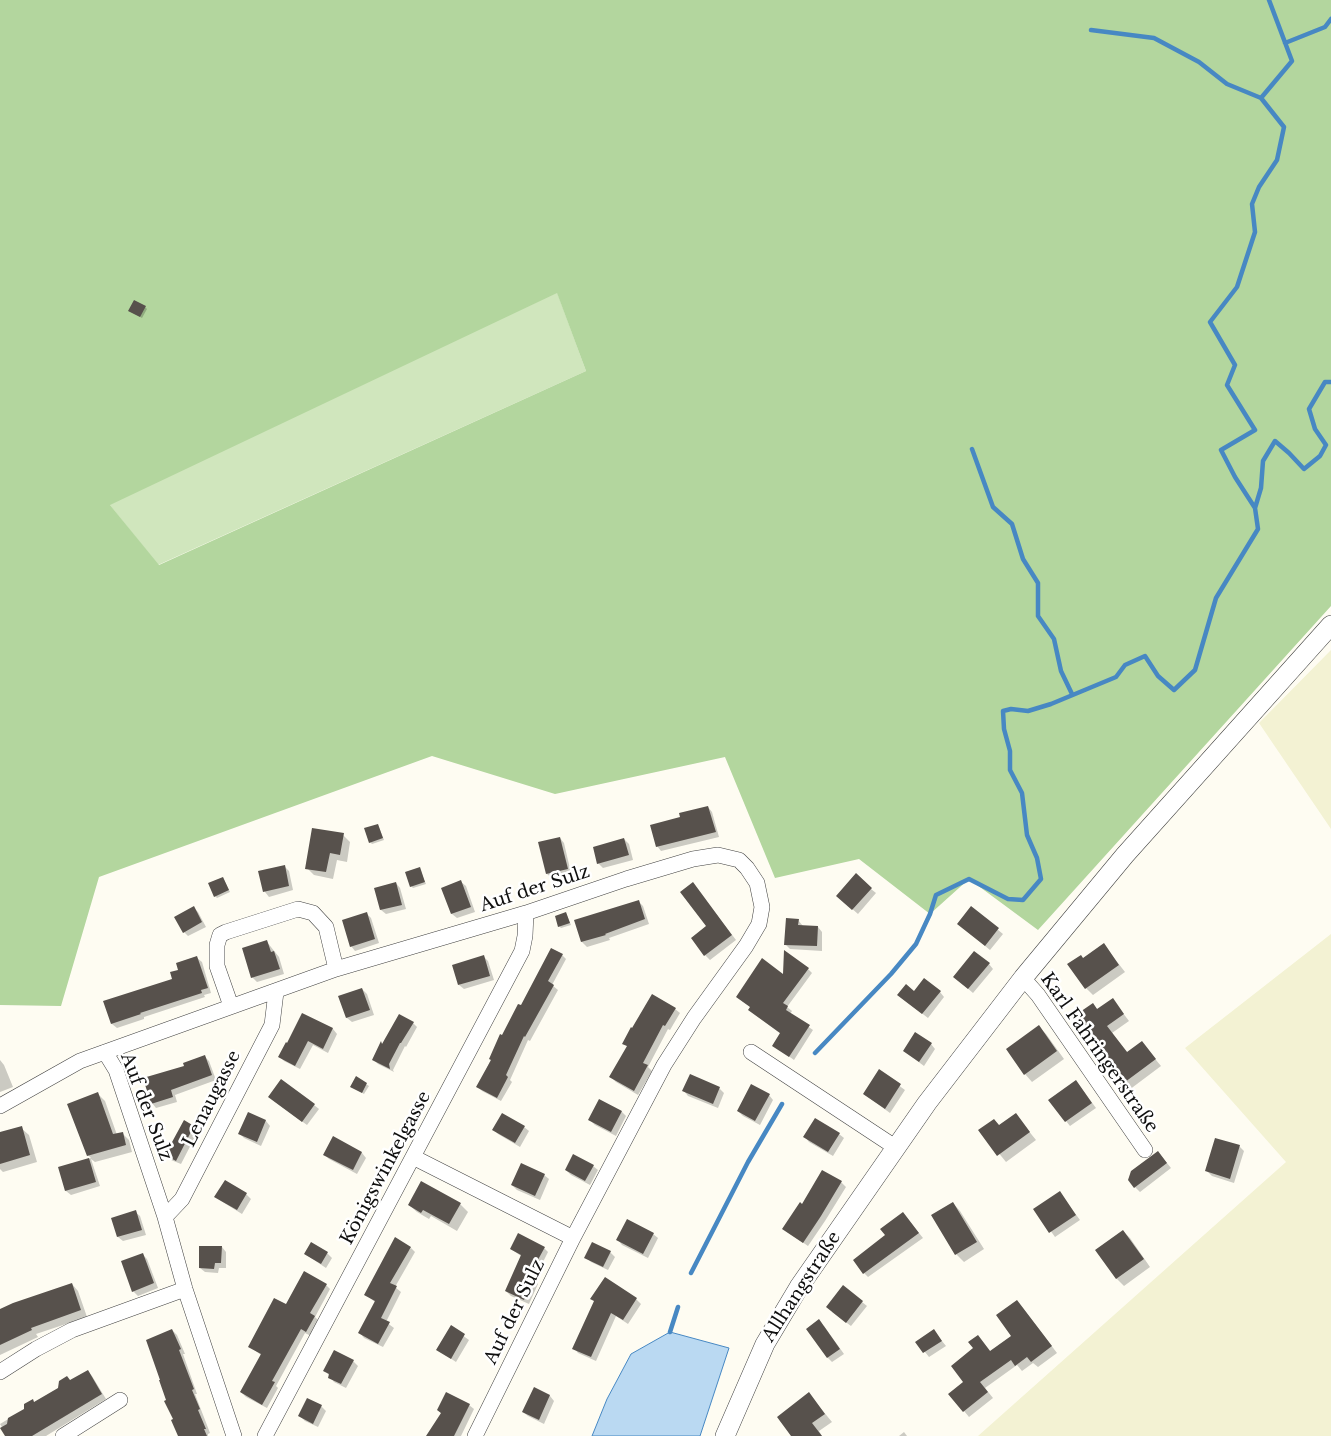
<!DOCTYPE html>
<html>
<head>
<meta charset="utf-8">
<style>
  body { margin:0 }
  canvas { display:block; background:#fefcf2 }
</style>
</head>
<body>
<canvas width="1331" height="1436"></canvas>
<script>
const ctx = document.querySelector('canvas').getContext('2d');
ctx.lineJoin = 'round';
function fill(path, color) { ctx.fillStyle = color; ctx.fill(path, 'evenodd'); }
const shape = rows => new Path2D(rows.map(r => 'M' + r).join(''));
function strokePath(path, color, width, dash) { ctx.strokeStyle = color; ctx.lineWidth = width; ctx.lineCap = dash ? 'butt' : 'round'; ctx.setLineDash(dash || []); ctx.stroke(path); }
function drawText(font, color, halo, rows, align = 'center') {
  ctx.font = font + ' "Libre Baskerville",serif'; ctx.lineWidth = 5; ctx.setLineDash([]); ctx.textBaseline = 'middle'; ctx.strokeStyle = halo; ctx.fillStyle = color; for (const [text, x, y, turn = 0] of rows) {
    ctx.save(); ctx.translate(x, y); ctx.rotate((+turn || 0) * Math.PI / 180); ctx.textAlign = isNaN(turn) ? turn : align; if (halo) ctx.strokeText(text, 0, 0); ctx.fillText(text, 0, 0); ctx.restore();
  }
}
fill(shape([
  [1331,650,1331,829,1259,723],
  [1331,934,1331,1436,978,1436,1286,1162,1185,1048]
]), '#f3f2d3');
fill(shape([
  [557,292,586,371,158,565,109,504]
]), '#d0e6bd');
fill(shape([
  [0,0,1331,0,1331,606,1038,930,969,879,930,914,859,859,775,878,725,757,555,794,432,756,99,877,61,1006,0,1005],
  [557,293,586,371,159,565,110,505]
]), '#b3d69e');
const water = shape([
  [670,1332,729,1348,700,1436,592,1436,607,1399,631,1354,670,1332]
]);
fill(water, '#bad9f2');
strokePath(water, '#4788c3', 1);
fill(shape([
  [145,307,147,309,142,318,131,312],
  [708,807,712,812,719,837,661,851,657,846,682,818],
  [378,825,384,840,372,844,370,842],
  [343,835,350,842,347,862,337,860,333,879,314,875,307,868],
  [560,838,564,843,571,873,552,878,547,874],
  [624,839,629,844,633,860,603,868,598,863],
  [284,866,289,871,293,890,269,897,265,892,260,872],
  [419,868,426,884,413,888,411,886],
  [223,878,230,892,217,898,215,896],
  [461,882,466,886,475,912,457,918,452,914,443,889],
  [396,883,400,888,406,909,386,914,381,910,376,889],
  [693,884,736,940,710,960,705,955,708,926],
  [871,889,876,893,858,914,842,900],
  [638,901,643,906,649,924,609,938,610,940,587,947,582,942,576,921],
  [193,907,198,912,206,927,188,936,184,932],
  [971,908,1003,934,990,950,963,928],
  [566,913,571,925,561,928,559,926],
  [367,914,371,918,379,943,355,951,351,946],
  [798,920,803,926,818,927,822,932,822,951,790,949,786,945],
  [267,942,279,957,284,974,257,982,252,977],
  [1104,945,1125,972,1093,995,1086,988,1084,959],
  [562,955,566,959,552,985,558,990,530,1041,528,1040,510,1080,512,1082,501,1101,482,1091,478,1087,502,1036,521,1007],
  [483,956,488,961,494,980,464,989,459,985],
  [197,958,202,962,211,993,204,995,205,997,144,1017,144,1019,117,1028,112,1024,105,1002,174,980,179,970],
  [989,964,993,969,973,993,959,981],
  [808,969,812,973,787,1007,792,1011,790,1014,813,1030,794,1060,773,1045,781,1034,749,1010,784,976],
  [362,989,367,994,374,1015,352,1022,347,1018,340,997],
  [914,992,940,992,944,997,928,1018,903,999],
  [1113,1000,1129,1021,1112,1033,1128,1053,1142,1043,1161,1066,1129,1090,1101,1056,1106,1052,1093,1004,1098,1010],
  [675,1009,680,1013,670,1030,668,1029,648,1067,652,1071,638,1095,616,1082,611,1077,628,1047,624,1043],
  [302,1015,333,1029,337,1034,328,1053,313,1045,300,1069,284,1061,280,1057,288,1045],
  [413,1023,417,1027,406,1047,405,1046,393,1070,394,1072,378,1064,373,1059,381,1043,383,1045],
  [1039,1027,1046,1034,1064,1059,1032,1082,1025,1074],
  [931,1044,935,1049,924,1066,904,1051],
  [204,1056,209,1061,216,1080,175,1095,177,1102,156,1108,152,1103,186,1067],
  [0,1060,4,1065,13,1087,0,1092],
  [879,1071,905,1090,890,1113,864,1094],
  [690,1076,719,1088,724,1093,718,1108,688,1096,684,1091],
  [356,1078,369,1086,364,1094,352,1087],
  [1076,1081,1096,1108,1070,1126,1066,1121],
  [98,1094,105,1101,117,1135,122,1133,129,1140,132,1152,95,1162,91,1159,100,1186,71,1195,66,1191,60,1168,91,1158,88,1155],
  [769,1095,773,1100,760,1125,743,1116,738,1111],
  [274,1101,314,1105,319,1109,307,1125],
  [622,1112,626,1116,616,1136,595,1125,590,1120],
  [248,1114,266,1121,270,1126,261,1146,244,1138,240,1134],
  [1015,1114,1036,1140,1006,1162,980,1130,1000,1126],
  [184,1122,198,1131,181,1164,171,1160,166,1155],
  [524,1127,529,1131,520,1147,498,1134,494,1130],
  [21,1128,29,1135,37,1162,3,1172,0,1169,0,1134],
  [839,1134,844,1138,833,1156,809,1142,805,1137],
  [333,1138,362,1153,366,1158,357,1174,329,1159,324,1154],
  [1239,1146,1244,1151,1234,1183,1212,1176,1207,1171],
  [1158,1152,1171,1168,1140,1192,1135,1187],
  [593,1166,598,1170,590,1185,571,1175,566,1170],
  [544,1175,549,1179,540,1200,517,1190,512,1185],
  [225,1182,246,1194,251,1199,242,1214,221,1201,216,1197],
  [841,1182,846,1187,825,1221,808,1246,789,1233,803,1205],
  [422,1183,460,1204,468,1212,457,1231,431,1216,429,1219,417,1212,409,1205],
  [1060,1193,1080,1220,1055,1237,1035,1209],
  [953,1203,960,1211,984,1249,964,1262,956,1254,933,1216],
  [135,1212,140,1216,146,1235,123,1241,118,1237,113,1219],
  [903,1213,923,1238,868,1277,864,1273],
  [1123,1231,1130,1238,1150,1267,1124,1286,1116,1278],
  [653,1234,658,1238,648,1258,622,1245,618,1240],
  [222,1247,226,1252,226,1268,219,1268,218,1273,205,1272,200,1268],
  [411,1248,415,1252,395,1287,401,1292,386,1322,394,1328,383,1347,364,1338,360,1333,375,1302,366,1295],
  [544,1248,548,1252,534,1280,538,1284,529,1304,511,1296,506,1291,521,1256,511,1249],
  [610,1252,615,1257,608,1270,591,1262,586,1257],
  [327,1253,332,1258,326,1268,305,1254],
  [143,1255,147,1259,158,1288,138,1296,133,1291],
  [72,1284,78,1291,87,1317,36,1334,38,1337,0,1355,0,1311],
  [326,1285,330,1289,315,1317,319,1321,311,1336,305,1333,276,1386,278,1388,267,1408,246,1397,241,1392,261,1355,249,1346,286,1306],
  [636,1299,641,1304,628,1324,616,1316,596,1361,578,1353,574,1348,595,1302],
  [862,1302,867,1306,851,1326,832,1312],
  [1022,1307,1057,1353,1038,1367,1033,1363,1022,1371,1017,1365,985,1388,993,1398,969,1417,950,1394,965,1382,978,1336,991,1352,1013,1336],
  [824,1326,844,1354,832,1362,828,1358],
  [451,1327,469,1340,456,1362,438,1350],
  [172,1330,177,1335,185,1354,183,1354,197,1394,195,1394,210,1433,208,1434,208,1436,178,1436],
  [934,1331,946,1346,929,1357,917,1342],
  [335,1352,353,1361,358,1366,346,1388,334,1382,325,1370],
  [88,1371,92,1376,106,1399,46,1436,7,1436,0,1424],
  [534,1389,550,1396,554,1401,544,1424,528,1416,523,1412],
  [809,1394,832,1422,819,1431,822,1436,793,1436],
  [469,1405,474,1409,461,1436,427,1436,442,1414,438,1410],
  [321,1406,326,1411,318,1427,305,1421,300,1416],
  [904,1432,907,1436,899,1436]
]), '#0003');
strokePath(shape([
  [1091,30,1154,38,1199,62,1227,84,1261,98],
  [1285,43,1325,27,1331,19],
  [972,449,993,507,1012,524,1023,559,1038,583,1038,616,1054,639,1061,671,1072,694],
  [1255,508,1261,488,1263,461,1275,441,1289,453,1304,469,1320,456,1326,445,1315,429,1309,409,1325,382,1331,382],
  [815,1053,891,974,916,944,930,914,936,895,969,879,1008,899,1023,900,1041,879,1037,858,1027,835,1022,793,1010,770,1010,751,1004,729,1003,711,1011,709,1028,711,1051,704,1116,677,1125,665,1145,656,1158,676,1174,690,1195,670,1216,598,1258,529,1255,508,1235,477,1221,450,1255,430,1227,385,1235,365,1210,322,1237,287,1255,232,1252,204,1259,187,1277,160,1284,127,1261,98,1292,61,1269,0],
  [691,1273,748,1162,782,1104],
  [670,1332,678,1307]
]), '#4788c3', 4.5);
fill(shape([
  [134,300,146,306,140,317,128,311],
  [708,806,716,832,656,847,650,825,680,817,679,813],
  [378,824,383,838,369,843,364,828],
  [312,828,344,833,340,855,330,853,326,872,305,869],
  [560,837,568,869,546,874,538,842],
  [624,838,629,855,597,864,593,847],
  [285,865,289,886,263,892,258,871],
  [420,867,425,882,410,887,405,872],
  [856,873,872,888,852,910,836,896],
  [223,877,229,890,214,897,208,883],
  [461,880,471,907,451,914,441,888],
  [396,882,402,905,380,910,374,888],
  [693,882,732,935,704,956,691,938,706,926,680,892],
  [639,900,645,919,605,934,606,935,581,942,574,920],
  [194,906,202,922,183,933,174,917],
  [971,906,999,928,985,946,957,924],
  [367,912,375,939,350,947,342,920],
  [566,912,570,923,558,927,555,916],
  [786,918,799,919,798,925,818,926,817,946,784,945],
  [267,940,271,952,274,951,280,969,251,978,242,948],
  [1104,943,1119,965,1085,989,1067,964,1081,955,1083,958],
  [551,948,563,954,548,981,554,985,525,1037,524,1036,506,1075,508,1077,497,1098,476,1087,491,1060,489,1059,500,1034,502,1035,518,1004,521,1005],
  [784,950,809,968,783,1003,788,1006,786,1010,810,1025,789,1057,772,1046,780,1033,748,1010,750,1007,736,997,762,958,783,974],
  [974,951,990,963,968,989,953,977],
  [484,955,490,976,458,985,452,965],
  [197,956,208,988,201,990,202,993,140,1013,141,1014,111,1024,103,1001,172,979,170,972,178,970,176,963],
  [924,978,941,991,922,1014,897,995,906,984,914,991],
  [362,988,370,1010,346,1018,338,996],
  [652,994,676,1008,665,1026,663,1025,643,1063,648,1065,634,1091,609,1077,627,1046,622,1044,631,1027,632,1028],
  [1113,998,1124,1014,1107,1026,1127,1052,1142,1041,1156,1059,1121,1085,1100,1055,1104,1052,1077,1014,1093,1003,1097,1009],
  [302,1013,333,1028,323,1049,308,1041,295,1066,278,1057,286,1042,287,1043],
  [399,1014,414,1022,401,1043,400,1043,389,1064,390,1069,372,1060,381,1041,382,1044],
  [1039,1025,1057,1051,1024,1075,1006,1049],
  [915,1032,932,1043,919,1062,903,1051],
  [205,1055,212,1075,171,1090,173,1097,151,1104,143,1078,184,1066,183,1063],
  [879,1069,901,1084,885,1109,863,1094],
  [690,1074,720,1087,713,1104,682,1091],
  [356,1076,367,1083,362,1093,350,1087],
  [281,1079,315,1104,302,1122,268,1097],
  [1076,1080,1092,1103,1065,1122,1048,1100],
  [751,1084,770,1094,755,1121,737,1111],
  [98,1092,113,1134,123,1132,126,1145,87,1156,67,1104],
  [599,1099,622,1111,611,1132,588,1120],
  [248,1112,266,1120,257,1142,238,1134],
  [502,1113,525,1126,515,1143,492,1130],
  [1016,1113,1030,1132,997,1156,978,1130,994,1119,999,1125],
  [815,1118,840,1133,828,1152,803,1137],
  [184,1120,194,1126,176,1161,165,1155],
  [22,1126,30,1155,0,1164,0,1132],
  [333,1136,362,1152,353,1170,323,1155],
  [1215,1138,1240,1145,1230,1179,1205,1171],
  [1158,1151,1167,1163,1134,1188,1128,1180,1131,1171],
  [573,1154,594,1165,585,1181,565,1170],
  [89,1158,96,1182,65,1191,58,1167],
  [521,1163,545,1174,535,1196,511,1185],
  [822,1170,842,1181,821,1216,803,1243,782,1229,800,1202,802,1204],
  [225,1180,247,1193,237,1210,214,1197],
  [421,1181,461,1203,449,1224,423,1210,421,1213,408,1205],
  [1060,1191,1076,1215,1049,1233,1033,1209],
  [953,1202,977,1242,955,1255,931,1215],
  [136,1210,142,1230,117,1237,111,1218],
  [903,1212,919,1233,863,1274,853,1260,885,1235,880,1229],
  [627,1219,654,1233,643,1254,616,1240],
  [1123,1230,1144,1259,1116,1279,1095,1250],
  [518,1233,545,1247,529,1276,534,1278,524,1300,505,1291,521,1255,510,1249],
  [395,1237,411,1247,390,1283,397,1286,381,1318,390,1322,378,1344,358,1333,375,1301,364,1295],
  [311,1242,328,1252,321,1264,304,1254],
  [592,1242,611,1251,603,1267,584,1258],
  [199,1246,222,1246,221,1263,215,1263,214,1269,199,1268],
  [143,1253,154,1283,132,1292,121,1261],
  [304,1271,327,1284,310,1313,315,1316,306,1332,301,1329,272,1381,275,1382,262,1405,240,1392,261,1354,248,1347,274,1298,286,1304],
  [605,1277,637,1298,623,1320,611,1313,591,1357,572,1349,594,1301,590,1299],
  [72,1283,81,1310,31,1328,32,1330,0,1345,0,1309,13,1303],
  [843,1285,863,1301,846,1323,826,1307],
  [1017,1300,1052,1346,1031,1362,1027,1357,1015,1366,1011,1360,980,1382,988,1392,963,1412,948,1394,963,1382,951,1366,973,1348,968,1342,978,1335,990,1351,1011,1336,996,1315],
  [819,1319,840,1349,827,1358,806,1329],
  [451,1325,465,1334,451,1359,436,1350],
  [172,1329,181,1349,179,1350,194,1389,192,1390,200,1409,198,1410,206,1429,204,1429,207,1436,178,1436,171,1420,173,1419,164,1401,166,1400,159,1380,160,1380,146,1340],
  [934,1329,942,1341,923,1353,915,1342],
  [334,1350,354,1360,341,1384,328,1378,329,1374,323,1371],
  [88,1370,102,1394,32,1436,5,1436,0,1428,7,1424,8,1418,24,1409,24,1404,33,1399,34,1402,58,1388,59,1381,67,1376,70,1380],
  [534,1387,550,1395,539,1420,522,1412],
  [446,1392,470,1404,454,1436,426,1436,441,1413,437,1410],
  [809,1392,825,1414,812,1423,822,1436,791,1436,777,1417],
  [307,1398,322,1405,313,1424,298,1416]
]), '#57514c');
const minor = shape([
  [1023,978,1038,995,1145,1150],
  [231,1006,217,966,217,945,220,935,226,932,298,909,313,913,326,927,336,969],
  [105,1052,116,1070,165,1217,185,1289,234,1436],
  [751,1052,895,1147],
  [0,1106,80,1061,336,969,526,913,626,879,693,859,718,855,739,860,747,868,757,883,762,907,759,924,746,946,694,1018,664,1065,573,1238,475,1436],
  [413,1157,573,1238],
  [165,1217,182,1199,272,1025,276,992],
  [0,1372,36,1349,72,1330,185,1289],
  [63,1436,120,1400],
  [265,1436,522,951,525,936,526,913]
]);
const tertiary = shape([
  [725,1436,765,1344,799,1287,927,1103,1023,978,1125,855,1331,625]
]);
strokePath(minor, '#424242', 16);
strokePath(tertiary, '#424242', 20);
strokePath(minor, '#fff', 15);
strokePath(tertiary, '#fff', 19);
drawText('18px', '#0f0f0f', '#fff', [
  ["Auf der Sulz",535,889,-18],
  ["Karl Fahringerstraße",1099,1053,55],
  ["Lenaugasse",212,1099,-63],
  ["Auf der Sulz",146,1107,69],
  ["Königswinkelgasse",386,1168,-62],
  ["Allhangstraße",802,1287,-57],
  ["Auf der Sulz",515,1312,-64]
]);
</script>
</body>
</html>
